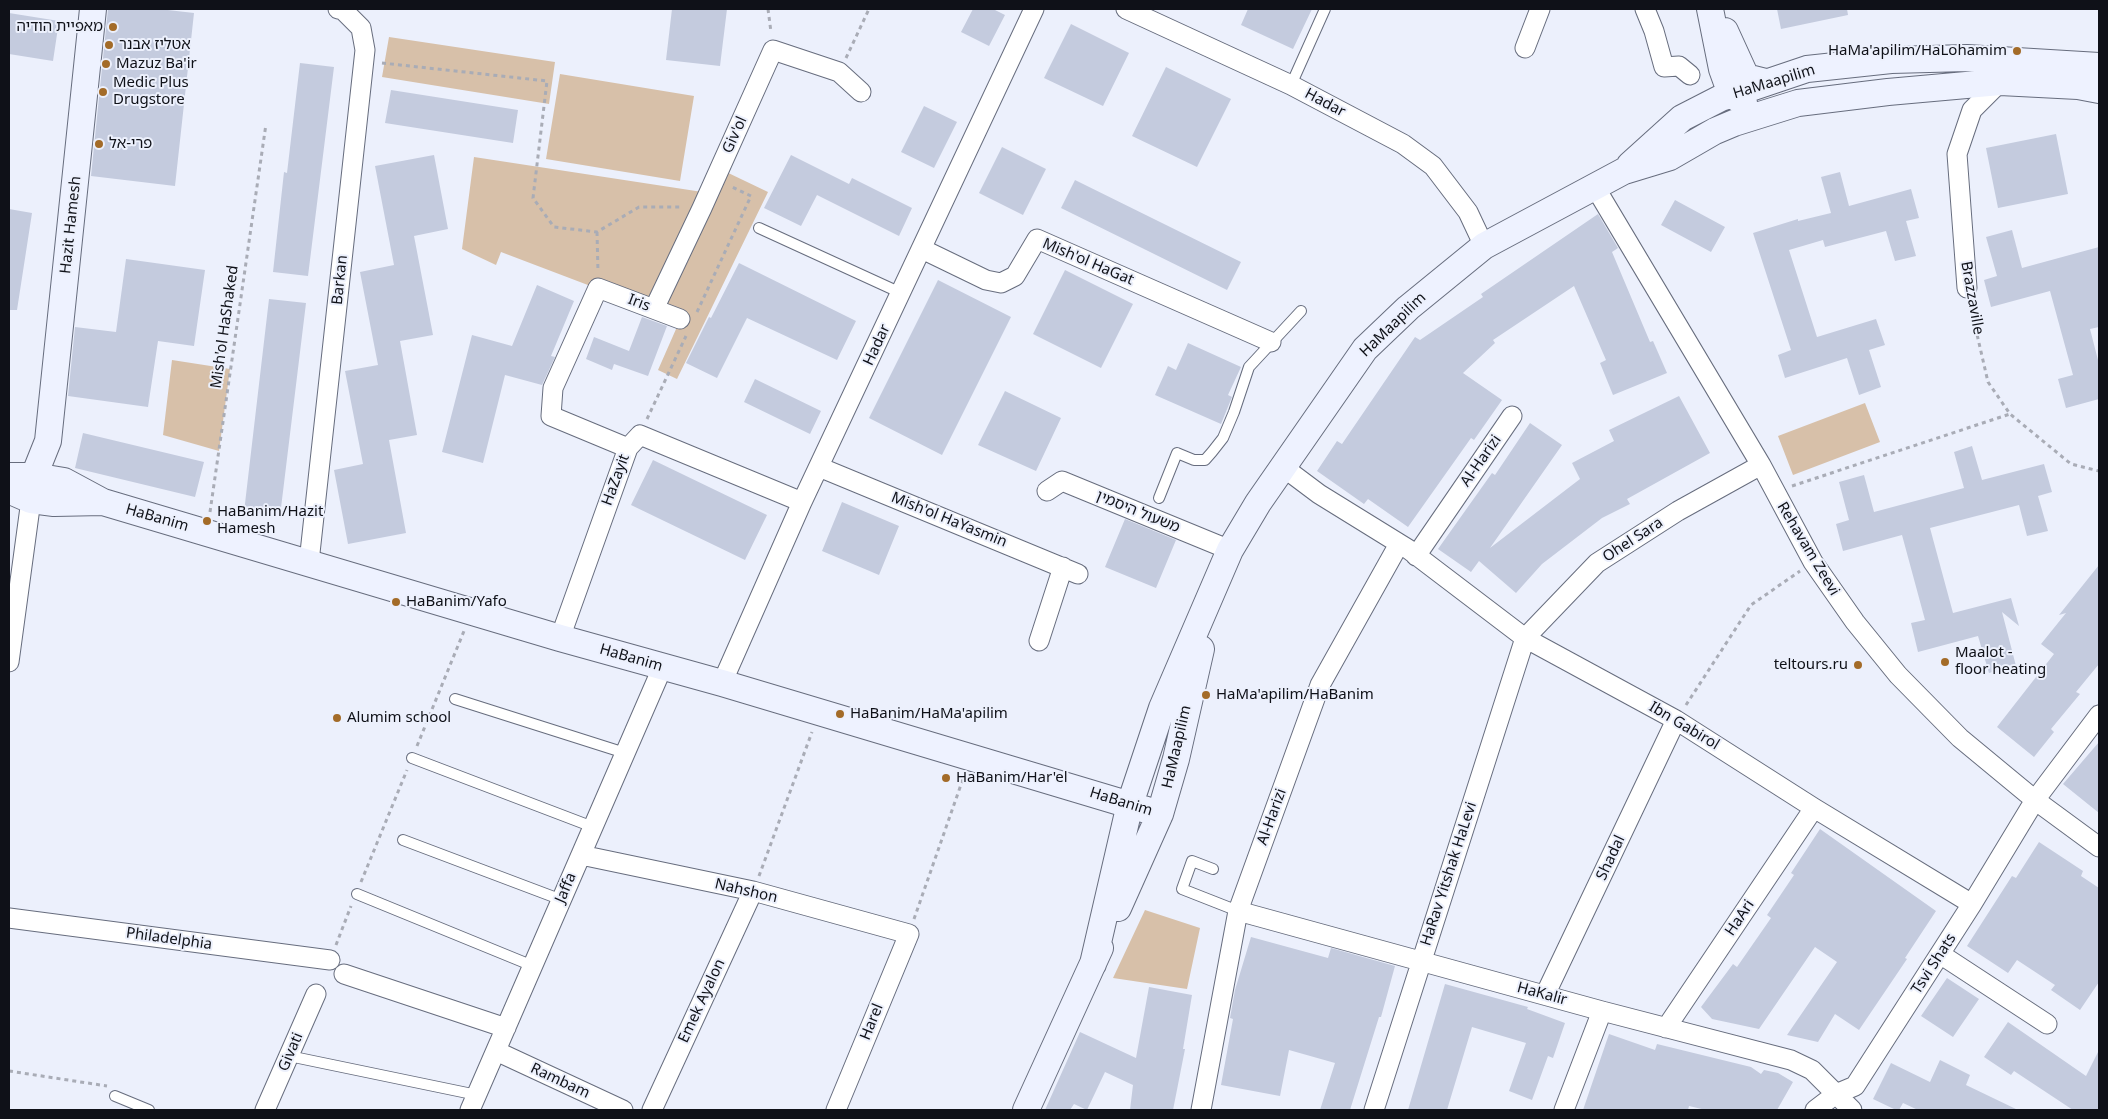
<!DOCTYPE html>
<html>
<head>
<meta charset="utf-8">
<style>
  body { margin:0 }
  #map { position:relative; width:2108px; height:1119px; overflow:hidden; background:#ecf0fc; font-family:"Noto Sans",sans-serif }
  canvas { display:block }
  .frame { position:absolute; inset:0; border:10px solid #0f1118; pointer-events:none }
</style>
</head>
<body>
<div id="map">
<canvas width="2108" height="1119"></canvas>
<div class="frame"></div>
</div>
<script>
const ctx = document.querySelector('canvas').getContext('2d');
ctx.lineJoin = 'round';
function fill(path, color) { ctx.fillStyle = color; ctx.fill(path, 'evenodd'); }
const shape = rows => new Path2D(rows.map(r => 'M' + r).join(''));
function strokePath(path, color, width, dash) { ctx.strokeStyle = color; ctx.lineWidth = width; ctx.lineCap = dash ? 'butt' : 'round'; ctx.setLineDash(dash || []); ctx.stroke(path); }
function drawText(font, color, halo, rows, align = 'center') {
  ctx.font = font + ' "Noto Sans","Noto Sans Hebrew",sans-serif'; ctx.lineWidth = 4; ctx.setLineDash([]); ctx.textBaseline = 'middle'; ctx.strokeStyle = halo; ctx.fillStyle = color; for (const [text, x, y, turn = 0] of rows) {
    ctx.save(); ctx.translate(x, y); ctx.rotate((+turn || 0) * Math.PI / 180); ctx.textAlign = isNaN(turn) ? turn : align; if (halo) ctx.strokeText(text, 0, 0); ctx.fillText(text, 0, 0); ctx.restore();
  }
}
fill(shape([
  [389,37,555,62,549,104,382,77],
  [560,74,694,96,680,181,546,159],
  [474,157,709,193,720,169,768,192,677,379,658,370,680,320,501,252,496,265,462,249],
  [172,360,230,369,219,451,163,435],
  [1865,403,1880,442,1793,475,1778,436],
  [1145,910,1200,928,1187,989,1113,978]
]), '#d7c0a9');
fill(shape([
  [108,9,159,9,194,13,175,186,91,176],
  [672,9,727,9,720,66,666,60],
  [973,9,993,9,1005,15,989,46,961,32],
  [1248,9,1312,9,1293,49,1241,25],
  [1777,9,1847,9,1848,15,1781,29],
  [9,13,59,21,53,61,9,54],
  [1071,24,1129,53,1103,106,1044,78],
  [300,63,334,67,308,276,273,272,284,172,287,173],
  [1166,67,1231,99,1197,167,1132,136],
  [391,90,518,110,513,143,385,123],
  [924,106,957,122,934,168,901,152],
  [2056,134,2068,194,1998,208,1986,148],
  [1002,147,1046,169,1023,215,979,193],
  [434,155,448,229,414,236,433,335,400,341,417,435,389,440,406,533,348,544,334,470,363,464,345,371,378,365,360,272,394,265,375,166],
  [791,155,849,184,852,178,912,208,899,236,817,195,801,226,764,208],
  [1840,172,1849,206,1911,189,1919,218,1906,221,1916,256,1895,261,1886,231,1825,247,1823,240,1789,250,1817,337,1876,319,1885,345,1869,350,1881,387,1859,395,1847,358,1785,378,1778,355,1791,350,1753,233,1798,219,1798,221,1831,213,1821,177],
  [1075,180,1241,262,1227,290,1061,208],
  [1675,200,1725,227,1711,252,1661,225],
  [9,209,32,213,17,310,9,310],
  [1598,214,1618,248,1612,252,1650,342,1653,341,1667,373,1613,395,1600,363,1606,360,1574,286,1493,340,1495,343,1463,373,1502,400,1474,440,1471,438,1408,527,1368,499,1364,504,1317,471,1337,441,1342,444,1415,337,1420,340,1483,297,1481,294],
  [2012,230,2022,268,2099,247,2099,327,2090,329,2099,364,2099,399,2066,408,2058,379,2073,375,2050,291,1991,307,1984,280,1997,276,1986,237],
  [126,259,205,270,194,346,158,341,148,407,68,396,75,327,116,332],
  [739,263,856,321,837,360,747,318,717,378,686,363,709,317,711,318],
  [1065,270,1133,304,1101,368,1033,334],
  [938,280,1011,317,942,455,869,418],
  [537,285,574,301,551,356,555,357,542,385,505,375,483,463,442,452,472,335,512,346],
  [269,299,306,303,280,516,244,512],
  [642,317,667,326,648,376,614,364,612,370,586,359,594,337,629,351],
  [1188,343,1241,367,1228,395,1232,397,1221,424,1155,395,1168,366,1176,370],
  [755,379,821,411,810,434,744,402],
  [1005,391,1061,418,1036,471,978,445],
  [1679,396,1710,453,1627,499,1630,504,1602,518,1542,564,1516,593,1479,561,1471,572,1438,549,1492,473,1495,475,1530,423,1562,445,1490,548,1580,479,1572,463,1614,441,1609,430],
  [83,433,204,462,195,497,75,468],
  [1972,446,1982,480,2044,464,2052,492,2038,496,2048,531,2027,536,2019,505,1930,528,1953,613,2011,598,2019,626,2002,612,2016,666,1989,673,1978,636,1918,652,1911,623,1925,620,1902,535,1843,551,1836,524,1849,520,1839,482,1864,475,1874,512,1964,488,1954,452],
  [653,460,767,515,745,560,631,505],
  [842,502,899,526,879,575,822,551],
  [1125,519,1176,540,1156,588,1105,567],
  [2099,565,2099,664,2076,692,2080,694,2051,729,2054,732,2034,757,1997,727,2054,654,2041,644,2066,613,2059,615],
  [2099,742,2099,813,2063,784],
  [1820,829,1936,911,1905,958,1907,959,1859,1030,1835,1014,1818,1042,1787,1035,1837,962,1815,947,1759,1029,1712,1019,1701,1007,1733,964,1737,967,1771,918,1767,915,1794,875,1791,873],
  [2039,842,2083,871,2081,876,2099,888,2099,982,2080,1010,2051,990,2055,985,2017,960,2008,973,1967,946,2012,876,2016,878],
  [1251,937,1328,958,1331,948,1395,966,1381,1017,1379,1017,1350,1110,1320,1110,1335,1063,1289,1050,1280,1096,1221,1085,1233,1019,1230,1018,1235,990],
  [1947,978,1979,999,1953,1037,1921,1016],
  [1445,984,1528,1007,1527,1009,1565,1023,1553,1058,1548,1056,1532,1100,1509,1091,1526,1043,1472,1027,1447,1110,1408,1110],
  [1149,987,1192,995,1183,1049,1185,1049,1173,1110,1130,1110,1133,1085,1105,1072,1087,1110,1074,1104,1070,1110,1045,1110,1080,1032,1136,1058],
  [2008,1022,2086,1076,2099,1050,2099,1110,2073,1110,2014,1071,2011,1075,1984,1057],
  [1609,1034,1655,1050,1657,1044,1751,1067,1761,1074,1764,1070,1778,1073,1793,1082,1777,1110,1706,1110,1689,1106,1688,1110,1583,1110],
  [1940,1060,1970,1075,1966,1085,2018,1110,1918,1110,1903,1103,1899,1110,1896,1110,1873,1099,1891,1063,1930,1082]
]), '#c4cbde');
const lane = shape([
  [1291,85,1325,9],
  [759,228,901,293],
  [1159,498,1177,453,1194,460,1205,460,1212,452,1223,438,1234,412,1249,367,1301,311],
  [455,699,625,753],
  [412,758,593,827],
  [403,840,562,900],
  [1213,869,1192,861,1182,889,1238,911],
  [357,894,533,966],
  [289,1056,477,1095],
  [115,1096,149,1110]
]);
const street = shape([
  [1126,9,1291,85,1403,144,1433,166,1468,212,1484,246],
  [1645,9,1654,31,1664,67,1679,66,1690,75],
  [1525,48,1540,9],
  [1595,187,1761,465,1813,562,1855,622,1898,675,1960,738,2035,800,2099,847],
  [922,249,986,280,1001,283,1015,276,1037,239,1271,342],
  [1967,288,1957,154,1972,110,2000,82],
  [654,309,702,208,773,50,839,72,861,92],
  [628,448,551,416,553,388,598,288,680,319],
  [819,467,1078,574],
  [1283,467,1319,494,1408,549,1525,638,1676,720,1814,808,1972,904],
  [1047,491,1062,481,1230,550],
  [1416,556,1512,416],
  [309,562,365,50,361,28,343,10,338,9],
  [560,638,628,448,640,435,802,502],
  [1039,641,1063,567],
  [9,662,31,500],
  [722,683,802,502,1034,9],
  [581,855,753,891,909,934,836,1110],
  [1238,911,1602,1011,1791,1060,1812,1070,1852,1110],
  [9,918,330,960],
  [1940,954,2047,1024],
  [344,974,506,1028],
  [1545,995,1676,720],
  [1666,1028,1814,808],
  [496,1051,623,1110],
  [265,1110,316,994],
  [470,1110,663,666],
  [652,1110,753,891],
  [1201,1110,1238,911,1320,685,1399,544],
  [1374,1110,1525,638,1597,563,1678,511,1761,465],
  [1564,1110,1602,1011],
  [1815,1110,1836,1094,1855,1086,1972,904,2035,800,2099,715]
]);
const secondary = shape([
  [1710,9,1722,69,1731,94,1744,103],
  [1725,31,1746,77,1766,82],
  [1630,165,1682,118,1721,98,1807,69,1891,60,1967,58,2099,66],
  [9,476,34,476,64,481,103,502,560,638,722,683,1160,814],
  [15,493,31,500,54,503,103,502],
  [31,500,34,476,48,441,93,9],
  [1118,908,1160,814,1176,759,1201,649],
  [1093,964,1130,804,1162,708,1230,550,1258,503,1365,349,1408,308,1484,246,1624,171,1670,157,1715,131,1734,123,1798,103,1888,92,2000,82,2078,86,2099,90],
  [1026,1110,1100,948]
]);
strokePath(lane, '#676d7e', 12);
strokePath(street, '#676d7e', 21);
strokePath(secondary, '#676d7e', 28);
strokePath(shape([
  [768,9,771,32],
  [846,58,869,9],
  [382,63,547,81,533,198,554,227,597,232,639,207,683,207],
  [597,232,598,272],
  [1970,304,1988,382,2010,414,2071,464,2099,471],
  [697,312,751,196,730,186],
  [647,419,686,336],
  [1792,486,2010,414],
  [210,512,266,124],
  [1686,705,1751,605,1800,571],
  [417,746,464,631],
  [759,876,812,732],
  [361,882,407,770],
  [914,919,964,776],
  [336,945,351,906],
  [9,1071,107,1086]
]), '#a9acb6', 3, [4, 4]);
strokePath(lane, '#fff', 10);
strokePath(street, '#fff', 19);
strokePath(secondary, '#eef2ff', 26);
for (const [x, y, r, color] of [
  [113,27,5,"#a36b28"],
  [109,45,5,"#a36b28"],
  [2017,51,5,"#a36b28"],
  [106,64,5,"#a36b28"],
  [103,92,5,"#a36b28"],
  [99,144,5,"#a36b28"],
  [207,521,5,"#a36b28"],
  [396,602,5,"#a36b28"],
  [1945,662,5,"#a36b28"],
  [1858,665,5,"#a36b28"],
  [1206,695,5,"#a36b28"],
  [840,714,5,"#a36b28"],
  [337,718,5,"#a36b28"],
  [946,778,5,"#a36b28"]
]) { const dot = new Path2D(); dot.arc(x, y, r, 0, 2 * Math.PI); ctx.fillStyle = color; ctx.fill(dot); strokePath(dot, '#ecf0fc', 2); }
drawText('15px', '#0f1118', '#ecf0fc', [
  ["מאפיית הודיה",103,27,"right"],
  ["אטליז אבנר",119,45],
  ["HaMa'apilim/HaLohamim",2007,51,"right"],
  ["Mazuz Ba'ir",116,64],
  ["Medic Plus",113,83],
  ["Drugstore",113,100],
  ["פרי-אל",109,144],
  ["HaBanim/Hazit",217,512],
  ["Hamesh",217,529],
  ["HaBanim/Yafo",406,602],
  ["Maalot -",1955,653],
  ["floor heating",1955,670],
  ["teltours.ru",1848,665,"right"],
  ["HaMa'apilim/HaBanim",1216,695],
  ["HaBanim/HaMa'apilim",850,714],
  ["Alumim school",347,718],
  ["HaBanim/Har'el",956,778]
], 'left');
drawText('15px', '#0f1118', '#ecf0fc', [
  ["HaMaapilim",1774,82,-17],
  ["Hadar",1325,103,28],
  ["Giv'ol",735,135,-66],
  ["Hazit Hamesh",71,225,-84],
  ["Mish'ol HaGat",1088,262,23],
  ["Barkan",340,280,-84],
  ["Brazzaville",1972,298,80],
  ["Iris",639,303,21],
  ["HaMaapilim",1393,325,-44],
  ["Mish'ol HaShaked",225,327,-82],
  ["Hadar",877,345,-65],
  ["Al-Harizi",1481,461,-55],
  ["HaZayit",616,480,-70],
  ["משעול היסמין",1138,512,22],
  ["HaBanim",157,518,16],
  ["Mish'ol HaYasmin",949,520,22],
  ["Ohel Sara",1633,540,-33],
  ["Rehavam Zeevi",1808,549,59],
  ["HaBanim",631,658,16],
  ["Ibn Gabirol",1684,726,31],
  ["HaMaapilim",1177,747,-77],
  ["HaBanim",1121,802,17],
  ["Al-Harizi",1272,817,-70],
  ["Shadal",1611,858,-65],
  ["HaRav Yitshak HaLevi",1449,874,-72],
  ["Jaffa",566,888,-67],
  ["Nahshon",746,891,13],
  ["HaAri",1740,918,-56],
  ["Philadelphia",169,939,8],
  ["Tsvi Shats",1934,964,-57],
  ["HaKalir",1542,994,15],
  ["Emek Ayalon",702,1001,-65],
  ["Harel",872,1022,-68],
  ["Givati",291,1052,-67],
  ["Rambam",560,1081,25]
]);
</script>
</body>
</html>
